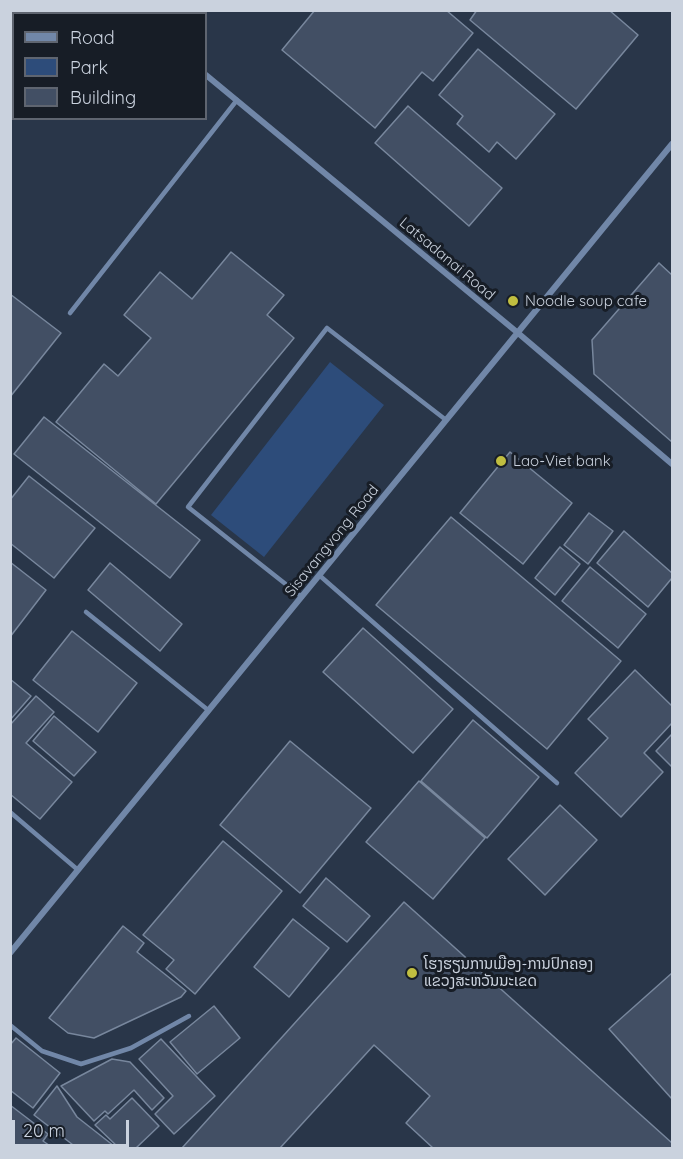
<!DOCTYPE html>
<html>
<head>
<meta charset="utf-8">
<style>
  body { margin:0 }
  #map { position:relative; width:683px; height:1159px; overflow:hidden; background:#293649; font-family:Quicksand,sans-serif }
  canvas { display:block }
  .frame { position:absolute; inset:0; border:12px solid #cad2de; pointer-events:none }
  .legend { position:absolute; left:12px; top:12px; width:195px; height:108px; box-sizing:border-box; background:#171d26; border:2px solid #5f6570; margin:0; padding:8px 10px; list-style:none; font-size:18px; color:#cad2de }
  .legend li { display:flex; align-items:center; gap:12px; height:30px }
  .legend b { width:30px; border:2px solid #5f6570 }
  .scale { position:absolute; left:12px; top:1120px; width:117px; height:27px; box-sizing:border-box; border:3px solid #cad2de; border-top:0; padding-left:8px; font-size:18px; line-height:21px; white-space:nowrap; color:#cad2de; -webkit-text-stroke:4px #171d26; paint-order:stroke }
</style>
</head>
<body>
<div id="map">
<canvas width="683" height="1159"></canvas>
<div class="frame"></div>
<ul class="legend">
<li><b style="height:8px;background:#7187a8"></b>Road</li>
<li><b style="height:16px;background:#2d4c7a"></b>Park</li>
<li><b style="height:16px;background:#424f64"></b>Building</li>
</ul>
<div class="scale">20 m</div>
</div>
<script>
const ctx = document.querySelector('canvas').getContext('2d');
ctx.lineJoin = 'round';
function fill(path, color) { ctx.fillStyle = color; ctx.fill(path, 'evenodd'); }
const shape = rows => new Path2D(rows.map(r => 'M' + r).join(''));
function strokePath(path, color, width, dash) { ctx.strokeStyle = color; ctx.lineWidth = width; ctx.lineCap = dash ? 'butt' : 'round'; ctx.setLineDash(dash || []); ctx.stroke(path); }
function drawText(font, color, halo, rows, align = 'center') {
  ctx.font = font + ' Quicksand,"Noto Sans Lao",sans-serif'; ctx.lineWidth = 6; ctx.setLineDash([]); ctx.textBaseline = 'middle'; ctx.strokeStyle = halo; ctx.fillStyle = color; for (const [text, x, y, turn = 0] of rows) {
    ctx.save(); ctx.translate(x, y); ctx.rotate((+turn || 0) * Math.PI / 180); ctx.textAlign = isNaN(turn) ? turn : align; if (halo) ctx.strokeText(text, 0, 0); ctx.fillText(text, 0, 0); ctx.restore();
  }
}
fill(shape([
  [330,362,384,405,264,557,211,515]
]), '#2d4c7a');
const building = shape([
  [315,10,446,10,473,33,433,81,422,72,375,128,282,50,315,10],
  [477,10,609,10,638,35,576,109,470,20,477,10],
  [478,49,555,114,516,159,497,142,489,152,457,124,463,116,439,95,478,49],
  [408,106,502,188,469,226,375,143,408,106],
  [231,252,284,295,267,315,294,338,156,504,56,422,104,364,118,376,151,338,124,315,160,272,192,299,231,252],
  [659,263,672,275,672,442,594,374,592,340,659,263],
  [10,294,61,333,10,397,10,294],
  [44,417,200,540,170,578,14,454,44,417],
  [510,452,572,503,523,564,460,513,510,452],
  [29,476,95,528,54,578,10,543,10,500,29,476],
  [589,513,613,531,588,564,564,545,589,513],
  [451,517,621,661,547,749,376,605,451,517],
  [624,531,672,573,672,578,648,607,597,563,624,531],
  [560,547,580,564,555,595,535,578,560,547],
  [10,562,46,590,10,637,10,562],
  [110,563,182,624,160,651,88,590,110,563],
  [590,567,646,614,618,648,562,601,590,567],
  [363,628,453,709,413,753,323,672,363,628],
  [72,631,137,683,98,732,33,680,72,631],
  [635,670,672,706,672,723,644,753,663,772,621,817,575,773,608,738,588,719,635,670],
  [10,679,31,696,10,720,10,679],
  [36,696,54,712,26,743,72,782,40,819,10,794,10,725,36,696],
  [54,716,96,752,74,776,33,741,54,716],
  [473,720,539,777,487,838,421,781,473,720],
  [672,734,672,767,656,751,672,734],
  [290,741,371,808,300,893,220,825,290,741],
  [419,781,485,838,433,899,366,842,419,781],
  [560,805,597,840,545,895,508,859,560,805],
  [223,841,282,891,195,994,166,969,174,960,143,935,223,841],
  [326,878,370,916,347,942,303,906,326,878],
  [404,902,672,1143,672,1148,433,1148,406,1123,430,1096,374,1045,280,1148,182,1148,404,902],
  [293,919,329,948,289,997,254,967,293,919],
  [123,926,144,943,137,952,186,991,181,997,94,1038,68,1033,49,1018,123,926],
  [672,973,672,1099,609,1029,672,973],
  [214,1006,240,1038,197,1074,170,1042,214,1006],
  [16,1038,60,1073,33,1108,10,1090,10,1045,16,1038],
  [161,1039,215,1096,174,1134,155,1114,173,1096,139,1059,161,1039],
  [112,1059,130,1062,164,1098,152,1110,134,1090,108,1114,105,1111,94,1121,61,1086,112,1059],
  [57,1086,77,1117,114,1146,113,1148,77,1148,34,1115,57,1086],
  [132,1098,159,1126,136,1148,119,1148,95,1125,106,1115,110,1119,132,1098],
  [10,1105,48,1134,43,1141,53,1148,10,1148,10,1105]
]);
fill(building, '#424f64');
strokePath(building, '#78879d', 1.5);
strokePath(shape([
  [70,313,237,100],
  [319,575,557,783],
  [302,597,188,507,327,328,446,420],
  [86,612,208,710],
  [10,812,78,870],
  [10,1025,42,1051,81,1064,131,1048,189,1016]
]), '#7187a8', 4.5);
strokePath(shape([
  [128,10,131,14],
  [206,75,518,333,672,464],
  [10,953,672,144]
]), '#7187a8', 6);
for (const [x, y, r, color] of [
  [513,301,6,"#c0be40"],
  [501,461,6,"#c0be40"],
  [412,973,6,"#c0be40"]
]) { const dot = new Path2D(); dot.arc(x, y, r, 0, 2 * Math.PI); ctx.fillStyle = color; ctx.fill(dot); strokePath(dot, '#171d26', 2); }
drawText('15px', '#cad2de', '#171d26', [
  ["Latsadanai Road",447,259,40],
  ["Sisavangvong Road",332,541,-51]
]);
drawText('15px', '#cad2de', '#171d26', [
  ["Noodle soup cafe",525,301],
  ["Lao-Viet bank",513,461],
  ["ໂຮງຮຽນການເມືອງ-ການປົກຄອງ",424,964],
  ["ແຂວງສະຫວັນນະເຂດ",424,981]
], 'left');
</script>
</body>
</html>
